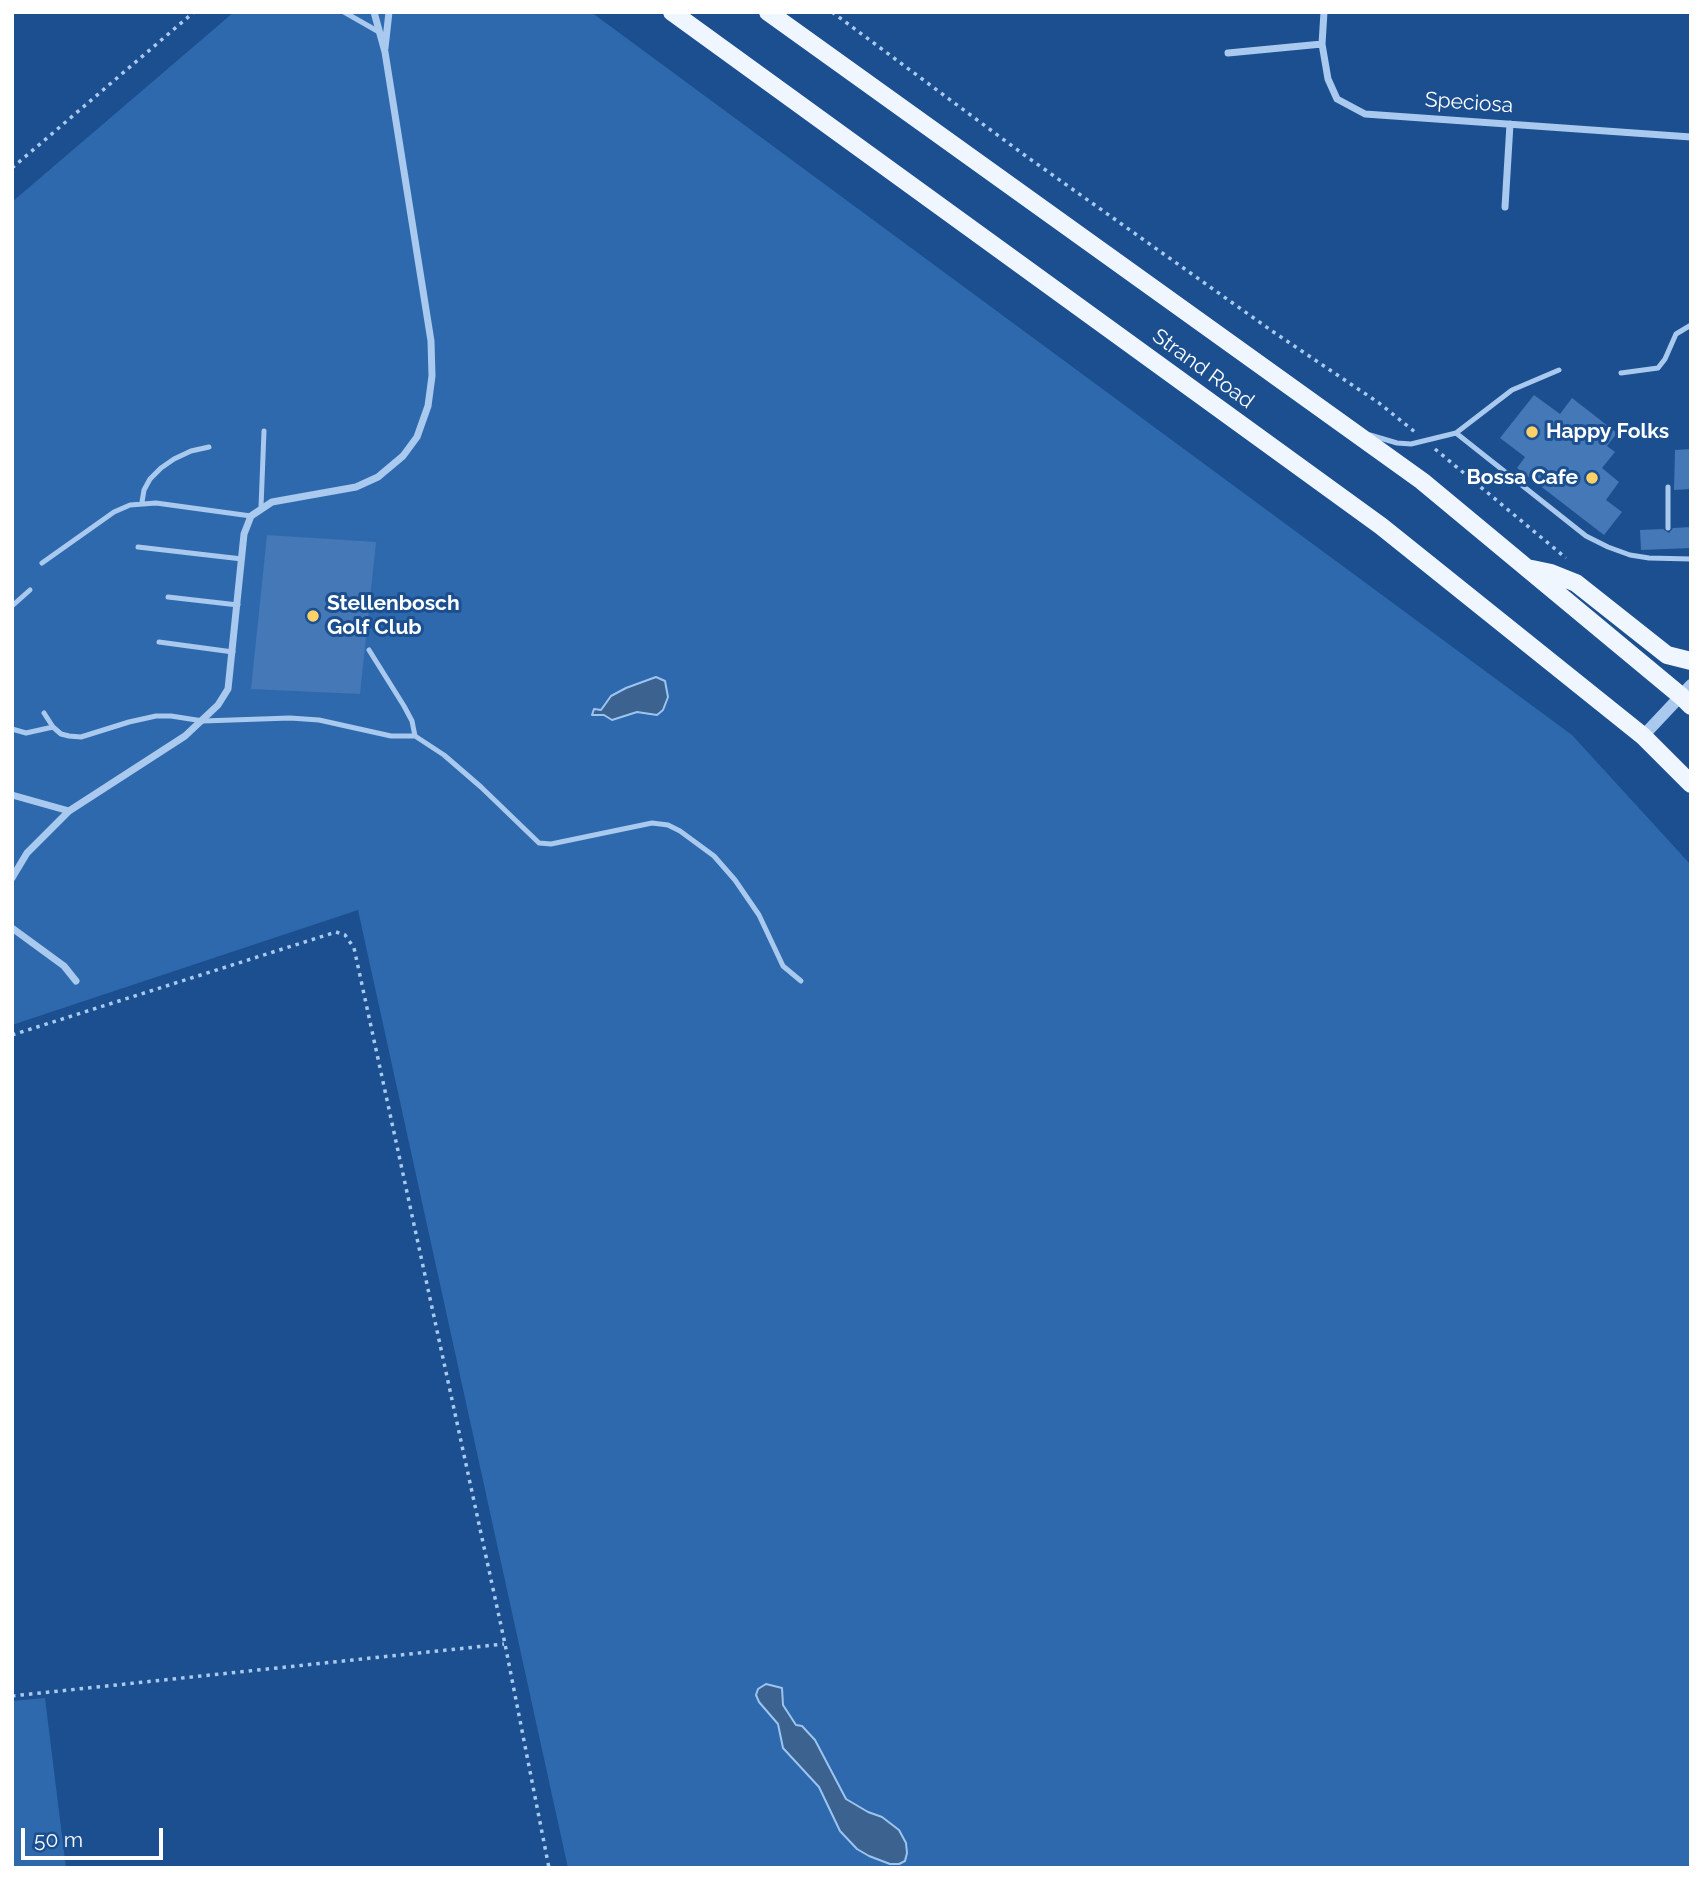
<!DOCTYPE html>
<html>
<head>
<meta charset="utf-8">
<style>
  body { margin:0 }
  #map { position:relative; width:1703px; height:1880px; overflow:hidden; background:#1b4f8f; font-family:Raleway,sans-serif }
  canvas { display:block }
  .frame { position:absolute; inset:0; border:14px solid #fff; pointer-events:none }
  .scale { position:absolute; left:21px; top:1828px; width:142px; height:32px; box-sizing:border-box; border:4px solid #fff; border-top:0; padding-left:9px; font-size:21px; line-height:24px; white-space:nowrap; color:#fff; -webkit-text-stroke:5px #1b4f8f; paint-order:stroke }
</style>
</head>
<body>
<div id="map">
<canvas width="1703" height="1880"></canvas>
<div class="frame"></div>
<div class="scale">50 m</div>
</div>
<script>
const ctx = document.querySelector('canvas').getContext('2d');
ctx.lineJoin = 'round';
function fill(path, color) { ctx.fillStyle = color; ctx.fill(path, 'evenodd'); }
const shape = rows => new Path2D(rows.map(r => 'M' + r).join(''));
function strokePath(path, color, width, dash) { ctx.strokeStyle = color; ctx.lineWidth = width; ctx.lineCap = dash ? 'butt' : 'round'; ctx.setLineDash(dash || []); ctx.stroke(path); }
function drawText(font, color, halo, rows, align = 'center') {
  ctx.font = font + ' Raleway,sans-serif'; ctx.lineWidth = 6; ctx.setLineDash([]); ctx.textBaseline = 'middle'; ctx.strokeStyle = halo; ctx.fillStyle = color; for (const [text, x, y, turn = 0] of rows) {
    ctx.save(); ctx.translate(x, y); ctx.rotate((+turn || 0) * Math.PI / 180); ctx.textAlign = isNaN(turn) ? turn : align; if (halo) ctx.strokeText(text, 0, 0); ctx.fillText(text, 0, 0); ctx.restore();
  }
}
fill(shape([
  [234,12,591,12,1572,735,1691,865,1691,1868,568,1868,358,910,12,1025,12,202],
  [45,1698,66,1868,12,1868,12,1701]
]), '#2e69ad');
const water = shape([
  [656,677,665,681,668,697,663,710,657,715,637,712,612,720,604,715,592,715,594,709,601,710,611,696,626,688,656,677],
  [766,1684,782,1688,783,1705,796,1725,802,1726,815,1740,846,1799,868,1812,882,1817,899,1830,906,1843,907,1853,905,1861,899,1864,890,1864,869,1856,857,1849,840,1831,819,1787,783,1748,778,1724,759,1702,756,1695,758,1689,766,1684]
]);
fill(water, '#3c6290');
strokePath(water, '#9cc4f0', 2);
fill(shape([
  [1534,395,1560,414,1572,398,1617,433,1607,446,1615,452,1602,468,1619,482,1606,500,1622,512,1604,535,1517,468,1525,457,1500,438],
  [1691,449,1691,489,1674,490,1675,450],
  [1691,527,1691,548,1641,550,1640,530,1663,529,1669,533,1673,528],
  [267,535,376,542,360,694,251,689]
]), '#4478b7');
strokePath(shape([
  [832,12,1023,154,1272,331,1379,403,1415,432],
  [12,168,194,12],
  [1435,449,1566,558],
  [12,1035,336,932,345,935,354,948,505,1644,549,1868],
  [12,1696,504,1644]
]), '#a9c9ee', 3.5, [3.5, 5]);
strokePath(shape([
  [344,12,379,32],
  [1621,373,1658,368,1665,359,1676,334,1691,325],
  [1456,433,1586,536,1608,547,1630,555,1649,558,1691,559],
  [1370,435,1397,443,1411,444,1456,433,1512,390,1559,370],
  [142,502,144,490,150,479,161,468,174,459,191,451,209,447],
  [261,507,264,431],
  [1668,528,1668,487],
  [138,547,242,559],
  [42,563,114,512,130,505,156,503,251,516],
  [168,597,238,605],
  [12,606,30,590],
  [159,642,233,652],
  [369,650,404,706,412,721,415,736],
  [44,713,53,727,61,734,69,736,81,737,129,722,156,716,171,716,203,721,290,718,319,720,391,736,415,736,444,755,481,787,539,843,551,844,652,823,668,825,680,831,714,856,735,880,759,915,783,966,801,981],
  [12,729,26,733,53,727]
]), '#a9c9ee', 5);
strokePath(shape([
  [1324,12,1322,44,1328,79,1337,99,1365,114,1691,137],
  [385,48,389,12],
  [1228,53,1322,44],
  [1505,207,1510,124],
  [12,795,69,811],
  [12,878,27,853,69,811,185,736,218,705,228,689,244,534,251,516,272,502,356,487,378,477,403,456,417,437,428,406,432,376,431,341,385,52,374,12],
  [12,928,64,966,76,981]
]), '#a9c9ee', 7);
strokePath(shape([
  [1643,736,1691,685]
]), '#a9c9ee', 12);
strokePath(shape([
  [672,12,1381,526,1643,736,1691,784],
  [768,12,1422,481,1681,696,1691,706],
  [1532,569,1551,573,1576,583,1667,655,1691,661]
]), '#f0f6ff', 18);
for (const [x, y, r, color] of [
  [1532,432,7,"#ffd166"],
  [1592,478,7,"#ffd166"],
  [313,616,7,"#ffd166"]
]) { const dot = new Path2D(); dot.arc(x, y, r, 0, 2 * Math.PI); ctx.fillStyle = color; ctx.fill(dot); strokePath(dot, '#1b4f8f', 2.5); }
drawText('21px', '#fff', '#1b4f8f', [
  ["Speciosa",1469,103,4],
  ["Strand Road",1203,369,36]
]);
drawText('bold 21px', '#fff', '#1b4f8f', [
  ["Happy Folks",1546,432],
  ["Bossa Cafe",1578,478,"right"],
  ["Stellenbosch",327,604],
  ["Golf Club",327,628]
], 'left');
</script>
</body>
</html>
